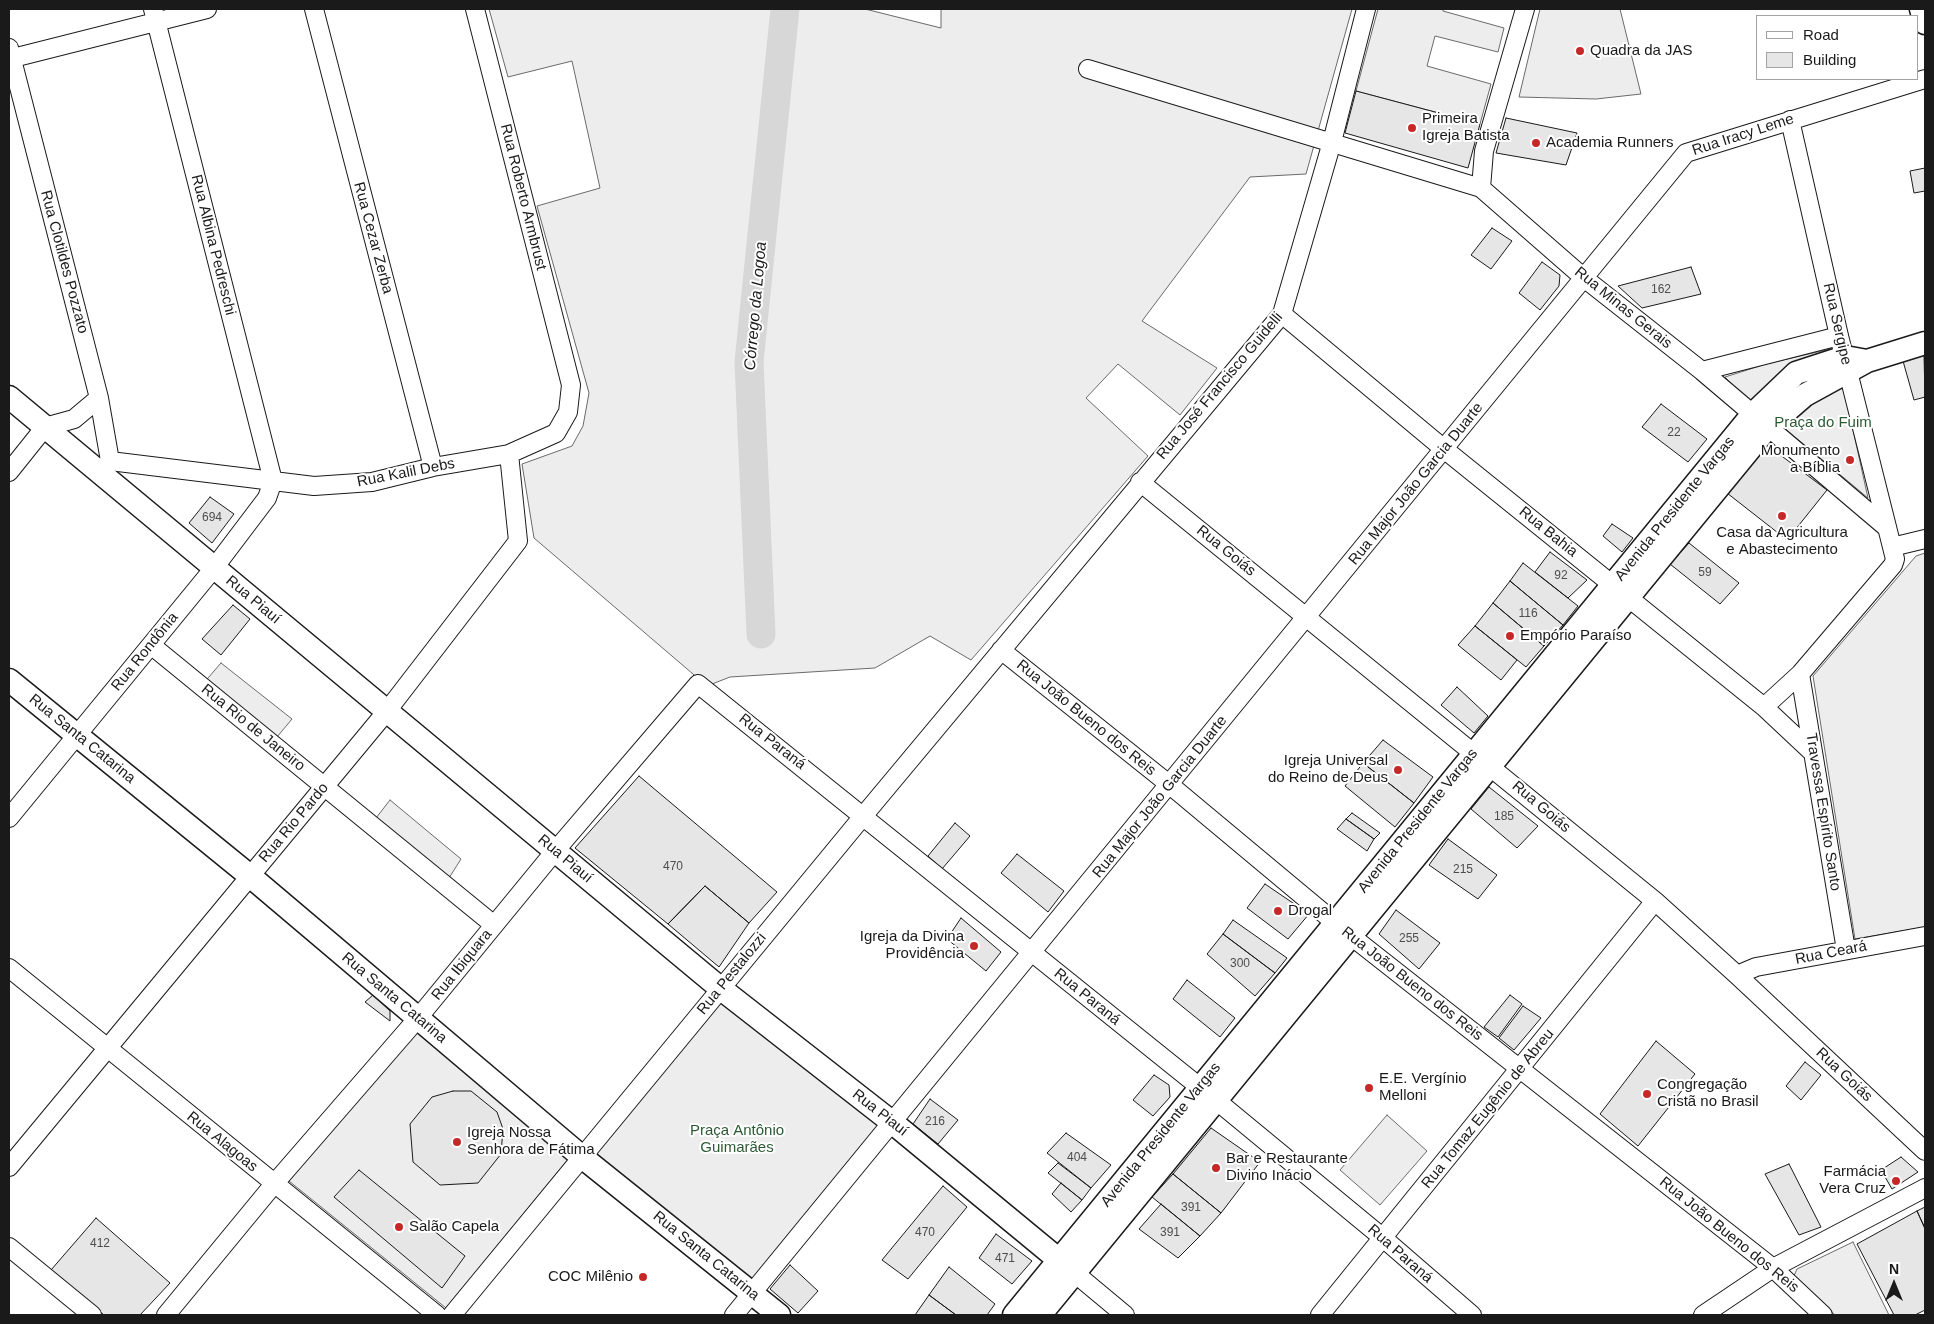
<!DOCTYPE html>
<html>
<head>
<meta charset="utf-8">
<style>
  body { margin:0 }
  #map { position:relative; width:1934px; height:1324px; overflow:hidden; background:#fff; font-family:Arial,sans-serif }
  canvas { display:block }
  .frame { position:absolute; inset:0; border:10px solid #1a1a1a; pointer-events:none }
  .legend { position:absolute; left:1756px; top:15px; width:162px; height:65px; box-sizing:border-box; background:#fff; border:1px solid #a3a3a3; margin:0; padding:6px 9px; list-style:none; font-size:15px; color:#1a1a1a }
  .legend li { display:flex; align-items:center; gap:10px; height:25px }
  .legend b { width:25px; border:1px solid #a3a3a3 }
  .north { position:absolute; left:1869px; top:1259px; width:50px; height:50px; -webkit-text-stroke:4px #fff; paint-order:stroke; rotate:0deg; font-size:14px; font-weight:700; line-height:20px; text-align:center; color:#1a1a1a }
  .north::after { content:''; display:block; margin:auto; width:18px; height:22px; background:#1a1a1a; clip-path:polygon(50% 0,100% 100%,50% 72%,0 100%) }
</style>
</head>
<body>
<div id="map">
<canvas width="1934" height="1324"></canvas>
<div class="frame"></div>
<ul class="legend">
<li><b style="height:6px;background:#fff"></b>Road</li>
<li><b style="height:14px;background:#e6e6e6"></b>Building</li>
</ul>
<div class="north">N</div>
</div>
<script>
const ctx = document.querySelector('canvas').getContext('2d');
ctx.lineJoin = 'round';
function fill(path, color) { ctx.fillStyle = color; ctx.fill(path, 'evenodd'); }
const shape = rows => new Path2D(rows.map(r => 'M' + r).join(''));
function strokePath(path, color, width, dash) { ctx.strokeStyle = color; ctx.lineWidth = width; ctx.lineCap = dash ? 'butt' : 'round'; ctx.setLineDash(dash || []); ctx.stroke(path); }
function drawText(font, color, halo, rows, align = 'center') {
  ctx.font = font + ' Arial,sans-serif'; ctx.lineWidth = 4; ctx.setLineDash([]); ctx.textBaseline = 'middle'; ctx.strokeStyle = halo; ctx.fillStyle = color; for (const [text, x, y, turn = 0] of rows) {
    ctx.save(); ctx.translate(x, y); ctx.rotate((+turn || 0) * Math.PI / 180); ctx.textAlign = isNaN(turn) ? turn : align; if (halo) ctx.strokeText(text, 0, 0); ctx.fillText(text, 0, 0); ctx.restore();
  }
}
const built = shape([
  [489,9,865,9,941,28,941,9,1352,9,1306,174,1250,177,1142,321,1217,368,1180,415,1118,364,1086,398,1148,456,971,660,930,636,875,668,730,677,707,686,534,538,522,464,572,446,583,426,589,393,537,206,600,188,572,61,508,77,489,9],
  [1378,9,1443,9,1443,11,1504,28,1498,52,1435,36,1427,66,1491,84,1480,124,1356,91,1378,9],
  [1540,9,1620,9,1641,94,1596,99,1519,97,1540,9],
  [1830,349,1833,358,1752,407,1725,377,1766,364,1830,349],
  [1842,380,1868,498,1783,427,1807,397,1842,380],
  [1925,553,1925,927,1855,939,1813,676,1916,556,1925,553],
  [221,663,292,719,272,743,201,686,221,663],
  [390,800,461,859,449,878,376,818,390,800],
  [720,988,893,1123,752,1293,582,1157,720,988],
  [418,1029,569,1158,446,1308,289,1181,418,1029],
  [1387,1115,1427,1151,1380,1205,1340,1170,1387,1115],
  [1853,1242,1889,1315,1835,1315,1793,1278,1797,1269,1853,1242]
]);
fill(built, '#ededed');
strokePath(built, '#6a6a6a', 1);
strokePath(shape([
  [761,634,749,362,785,9]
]), '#d7d7d7', 29);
const building = shape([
  [1356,91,1480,124,1468,168,1345,133,1356,91],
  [1506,118,1577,133,1566,165,1496,153,1506,118],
  [1925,168,1925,191,1914,193,1910,171,1925,168],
  [1492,228,1512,241,1491,269,1471,255,1492,228],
  [1542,262,1560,275,1559,286,1540,310,1519,293,1542,262],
  [1691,267,1701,294,1642,308,1618,286,1691,267],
  [1924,354,1925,397,1914,400,1903,361,1924,354],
  [1661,404,1707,439,1688,462,1642,427,1661,404],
  [1767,445,1827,490,1787,540,1727,493,1767,445],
  [210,497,234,514,212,543,189,523,210,497],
  [1612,524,1633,538,1622,552,1603,536,1612,524],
  [1689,543,1739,583,1720,604,1670,564,1689,543],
  [1550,552,1587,580,1568,598,1535,572,1550,552],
  [1523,563,1578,606,1563,625,1510,581,1523,563],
  [1510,581,1563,625,1544,646,1493,603,1510,581],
  [1493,603,1544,646,1526,667,1475,626,1493,603],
  [233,605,250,619,221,655,202,639,233,605],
  [1475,626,1517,660,1501,680,1458,645,1475,626],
  [1457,687,1488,716,1474,733,1441,705,1457,687],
  [1383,740,1433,777,1414,803,1363,763,1383,740],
  [1363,763,1414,803,1395,827,1345,786,1363,763],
  [639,776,777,892,749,923,705,886,668,924,575,848,639,776],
  [1489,787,1538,826,1517,848,1471,809,1489,787],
  [1352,813,1380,833,1374,839,1346,819,1352,813],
  [1346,819,1374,839,1367,851,1337,829,1346,819],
  [955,823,970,836,942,869,928,856,955,823],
  [1448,839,1497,875,1478,899,1429,865,1448,839],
  [1017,854,1064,891,1048,912,1001,873,1017,854],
  [1265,884,1309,914,1288,939,1247,908,1265,884],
  [705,886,749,923,719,967,668,924,705,886],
  [1396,910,1440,943,1419,969,1379,934,1396,910],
  [961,918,1001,952,986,971,947,939,961,918],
  [1233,920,1287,958,1275,973,1223,934,1233,920],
  [1223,934,1275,973,1255,996,1207,954,1223,934],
  [1187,980,1235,1018,1220,1037,1173,999,1187,980],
  [373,995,390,1011,390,1021,365,1002,373,995],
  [1510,995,1522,1004,1498,1037,1484,1027,1510,995],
  [1523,1006,1541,1018,1514,1050,1499,1038,1523,1006],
  [1656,1041,1695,1074,1638,1146,1600,1114,1656,1041],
  [1805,1062,1821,1075,1801,1100,1786,1086,1805,1062],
  [1154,1075,1169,1085,1170,1097,1153,1116,1133,1100,1154,1075],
  [453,1091,471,1091,497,1112,503,1129,501,1154,478,1183,440,1185,413,1162,410,1124,432,1097,453,1091],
  [930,1099,958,1120,938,1144,913,1124,930,1099],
  [1211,1128,1260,1162,1221,1213,1173,1174,1211,1128],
  [1066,1133,1111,1165,1091,1188,1047,1153,1066,1133],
  [1901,1157,1918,1172,1892,1189,1881,1170,1901,1157],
  [1058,1163,1091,1188,1082,1200,1048,1173,1058,1163],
  [1789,1164,1821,1227,1799,1235,1765,1174,1789,1164],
  [359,1170,465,1256,442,1288,334,1197,359,1170],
  [1173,1174,1221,1213,1200,1236,1152,1197,1173,1174],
  [1061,1183,1082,1200,1071,1212,1052,1194,1061,1183],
  [943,1186,967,1207,908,1279,882,1260,943,1186],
  [1161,1204,1200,1236,1178,1258,1139,1229,1161,1204],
  [1925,1207,1925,1228,1917,1211,1925,1207],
  [1917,1211,1925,1229,1925,1310,1915,1315,1894,1315,1857,1244,1917,1211],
  [96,1218,170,1283,140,1315,104,1315,51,1270,96,1218],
  [996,1234,1032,1261,1012,1284,979,1258,996,1234],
  [790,1265,818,1291,798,1313,770,1289,790,1265],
  [949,1267,995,1304,987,1315,956,1315,929,1295,949,1267],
  [929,1295,956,1315,915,1315,929,1295]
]);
fill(building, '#e6e6e6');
strokePath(building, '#1a1a1a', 1);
const minor = shape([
  [314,9,433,467],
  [9,48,99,398,110,461,102,469],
  [9,59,207,9],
  [1088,69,1481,188,1584,278,1702,371,1886,527],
  [1790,120,1839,336,1892,547],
  [1481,188,1484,151,1525,9],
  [1282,314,1444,449,1764,707,1813,753],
  [1702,371,1839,336],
  [110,461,314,486,372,482,433,467,509,454,556,433,568,412,571,385,475,9],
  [9,472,45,427,74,419,99,398],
  [1140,482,1655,901,1737,975,1925,1151],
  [151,645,494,925],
  [1001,650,1170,785,1351,936,1773,1268,1823,1315],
  [1800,674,1846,950],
  [1764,707,1800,674,1893,565,1895,559,1892,547,1925,539],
  [9,818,214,568,267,498,273,481,153,9],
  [9,968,437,1315],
  [1737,975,1756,967,1925,936],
  [9,1167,387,711,518,541,509,454],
  [9,1247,92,1315],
  [1065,1265,1125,1315],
  [166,1315,274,1184,418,1018,555,851,698,684,1217,1101,1383,1238,1472,1315],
  [452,1315,864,815,1282,314,1332,142,1366,9],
  [734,1315,1686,153,1925,79],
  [1320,1315,1655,901],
  [1703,1315,1773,1268,1925,1188]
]);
const major = shape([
  [1921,9,1925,23],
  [9,397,720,988,893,1123,1059,1260],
  [9,680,250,876,582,1157,779,1315],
  [1014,1315,1752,415,1796,373,1845,357,1867,361],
  [1040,1315,1767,428,1805,395,1867,361,1925,343]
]);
strokePath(minor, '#1a1a1a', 20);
strokePath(major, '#1a1a1a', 25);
strokePath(minor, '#fff', 18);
strokePath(major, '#fff', 22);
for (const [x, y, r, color] of [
  [1580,51,5,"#c62828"],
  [1412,128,5,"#c62828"],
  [1536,143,5,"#c62828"],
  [1850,460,5,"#c62828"],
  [1782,516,5,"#c62828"],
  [1510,636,5,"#c62828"],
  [1398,770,5,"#c62828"],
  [1278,911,5,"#c62828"],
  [974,946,5,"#c62828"],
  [1369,1088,5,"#c62828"],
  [1647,1094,5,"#c62828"],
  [457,1142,5,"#c62828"],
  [1216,1168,5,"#c62828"],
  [1896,1181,5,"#c62828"],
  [399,1227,5,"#c62828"],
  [643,1277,5,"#c62828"]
]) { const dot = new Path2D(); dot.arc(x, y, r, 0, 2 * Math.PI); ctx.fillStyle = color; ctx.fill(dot); strokePath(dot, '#fff', 2); }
drawText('12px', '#4d4d4d', null, [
  ["162",1661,290],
  ["22",1674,433],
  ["694",212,518],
  ["59",1705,573],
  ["92",1561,576],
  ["116",1528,614],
  ["185",1504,817],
  ["470",673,867],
  ["215",1463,870],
  ["255",1409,939],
  ["300",1240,964],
  ["216",935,1122],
  ["404",1077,1158],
  ["391",1191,1208],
  ["470",925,1233],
  ["391",1170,1233],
  ["412",100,1244],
  ["471",1005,1259]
]);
drawText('15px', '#1a1a1a', '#fff', [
  ["Quadra da JAS",1590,51],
  ["Primeira",1422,119],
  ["Igreja Batista",1422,136],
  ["Academia Runners",1546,143],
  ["Monumento",1840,451,"right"],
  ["a Bíblia",1840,468,"right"],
  ["Casa da Agricultura",1782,533,"center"],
  ["e Abastecimento",1782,550,"center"],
  ["Empório Paraíso",1520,636],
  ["Igreja Universal",1388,761,"right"],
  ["do Reino de Deus",1388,778,"right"],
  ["Drogal",1288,911],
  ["Igreja da Divina",964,937,"right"],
  ["Providência",964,954,"right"],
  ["E.E. Vergínio",1379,1079],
  ["Melloni",1379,1096],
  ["Congregação",1657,1085],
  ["Cristã no Brasil",1657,1102],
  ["Igreja Nossa",467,1133],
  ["Senhora de Fátima",467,1150],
  ["Bar e Restaurante",1226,1159],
  ["Divino Inácio",1226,1176],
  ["Farmácia",1886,1172,"right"],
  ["Vera Cruz",1886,1189,"right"],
  ["Salão Capela",409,1227],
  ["COC Milênio",633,1277,"right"]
], 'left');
drawText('15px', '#1a1a1a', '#fff', [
  ["Rua Iracy Leme",1743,135,-18],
  ["Rua Roberto Armbrust",523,197,76],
  ["Rua Cezar Zerba",373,238,75],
  ["Rua Albina Pedreschi",213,245,76],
  ["Rua Clotildes Pozzato",64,262,75],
  ["Rua Minas Gerais",1623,308,39],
  ["Rua Sergipe",1837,324,77],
  ["Rua José Francisco Guidelli",1220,386,-50],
  ["Rua Kalil Debs",406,473,-11],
  ["Rua Major João Garcia Duarte",1416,484,-51],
  ["Avenida Presidente Vargas",1675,509,-51],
  ["Rua Bahia",1548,532,39],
  ["Rua Goiás",1226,551,39],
  ["Rua Piauí",253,600,40],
  ["Rua Rondônia",145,652,-51],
  ["Rua João Bueno dos Reis",1086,718,39],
  ["Rua Rio de Janeiro",253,728,39],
  ["Rua Santa Catarina",82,739,39],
  ["Rua Paraná",772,742,38],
  ["Rua Major João Garcia Duarte",1160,797,-51],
  ["Rua Goiás",1541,807,40],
  ["Travessa Espírito Santo",1823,812,81],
  ["Avenida Presidente Vargas",1418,821,-51],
  ["Rua Rio Pardo",294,823,-50],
  ["Rua Piauí",565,859,40],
  ["Rua Ceará",1831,953,-11],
  ["Rua Ibiquara",462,965,-51],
  ["Rua Pestalozzi",732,974,-51],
  ["Rua João Bueno dos Reis",1412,984,38],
  ["Rua Paraná",1087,997,39],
  ["Rua Santa Catarina",394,998,40],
  ["Rua Goiás",1844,1075,43],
  ["Rua Tomaz Eugênio de Abreu",1488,1109,-51],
  ["Rua Piauí",880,1113,38],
  ["Avenida Presidente Vargas",1161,1135,-51],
  ["Rua Alagoas",222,1142,39],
  ["Rua João Bueno dos Reis",1729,1235,39],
  ["Rua Paraná",1400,1254,41],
  ["Rua Santa Catarina",706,1256,39]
]);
drawText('15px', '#2b5a34', '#fff', [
  ["Praça do Fuim",1823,423],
  ["Praça Antônio",737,1131],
  ["Guimarães",737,1148]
]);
drawText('italic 16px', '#1a1a1a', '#fff', [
  ["Córrego da Logoa",756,306,-85]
]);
</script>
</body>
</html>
